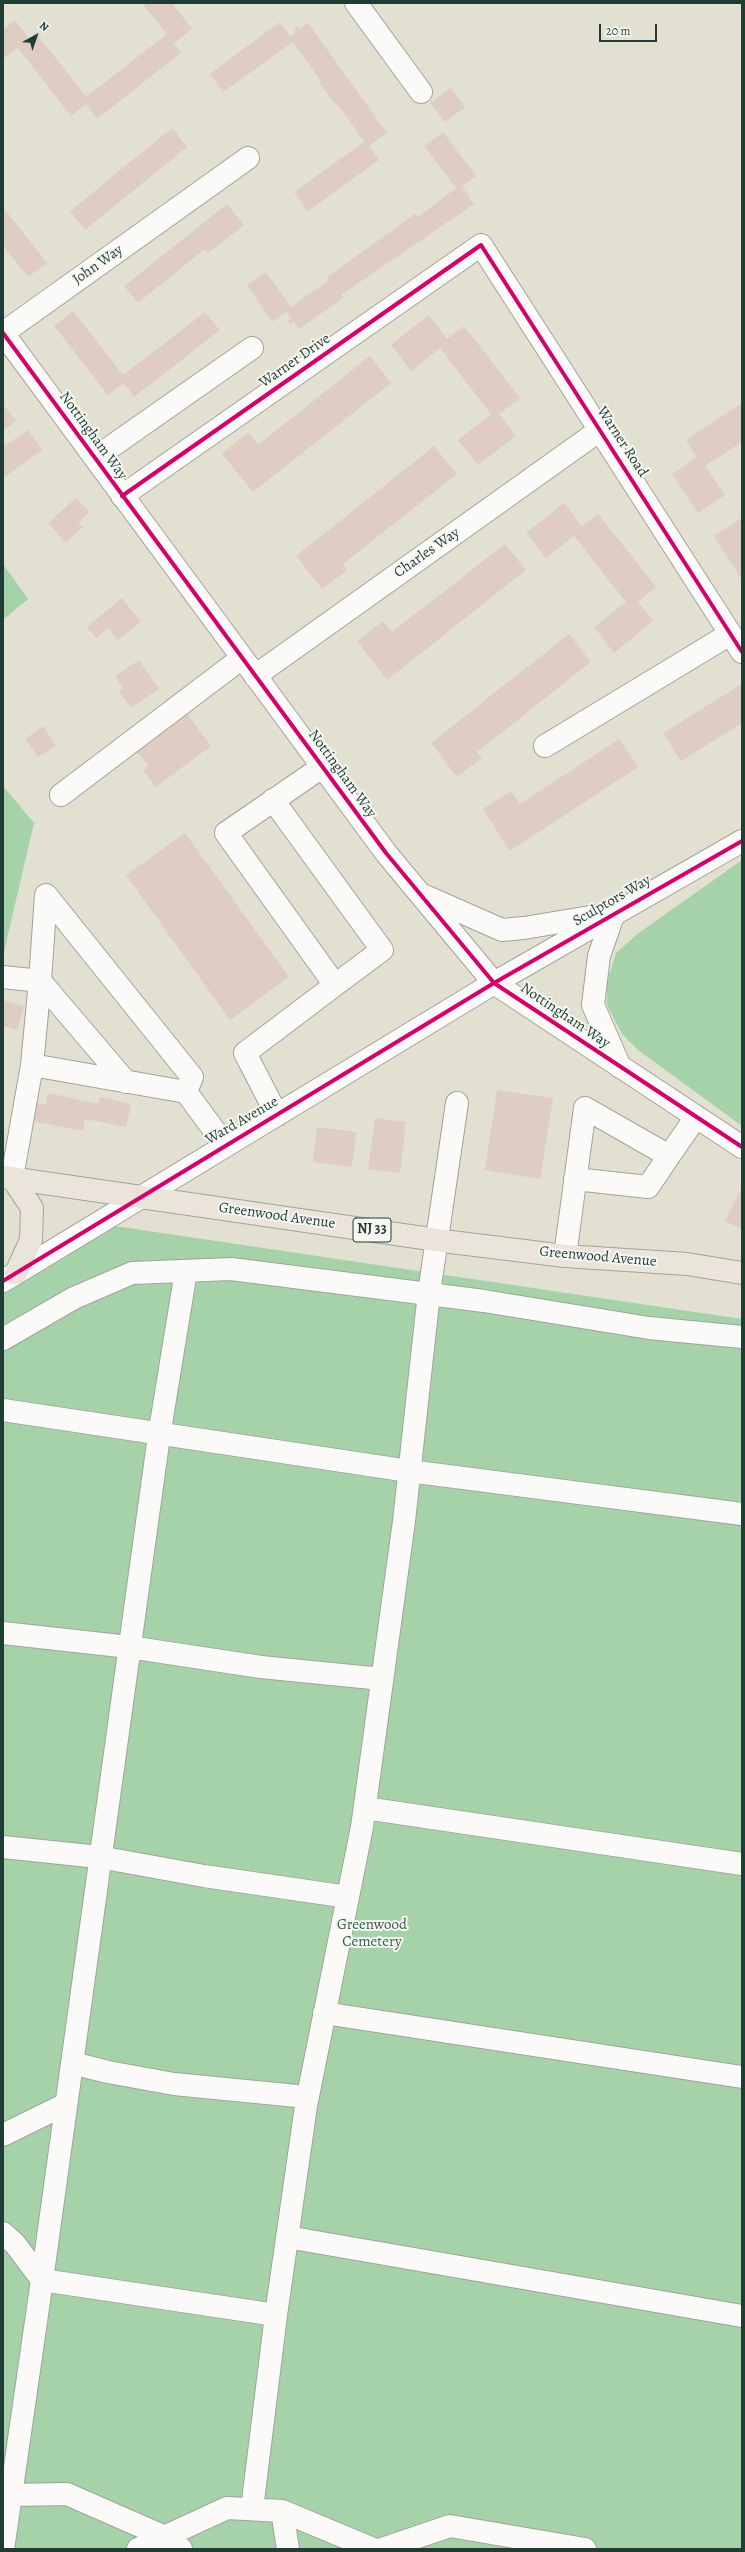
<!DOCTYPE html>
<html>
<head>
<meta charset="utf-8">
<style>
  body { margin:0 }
  #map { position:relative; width:745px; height:2552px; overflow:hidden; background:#e2e0d1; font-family:Alegreya,serif }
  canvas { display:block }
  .frame { position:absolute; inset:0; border:4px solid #1f3d34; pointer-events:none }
  .north { position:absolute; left:16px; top:16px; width:40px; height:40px; -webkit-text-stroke:3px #f6f6f2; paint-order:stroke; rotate:40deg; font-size:11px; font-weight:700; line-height:16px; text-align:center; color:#1f3d34 }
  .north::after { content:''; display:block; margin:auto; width:14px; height:18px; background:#1f3d34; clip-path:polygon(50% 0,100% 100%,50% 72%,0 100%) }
  .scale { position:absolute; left:599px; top:24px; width:58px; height:18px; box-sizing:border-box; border:2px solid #1f3d34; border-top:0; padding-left:5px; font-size:12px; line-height:14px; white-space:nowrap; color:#1f3d34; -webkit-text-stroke:3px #f6f6f2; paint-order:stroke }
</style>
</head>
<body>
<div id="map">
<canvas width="745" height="2552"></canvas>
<div class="frame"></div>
<div class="north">N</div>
<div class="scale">20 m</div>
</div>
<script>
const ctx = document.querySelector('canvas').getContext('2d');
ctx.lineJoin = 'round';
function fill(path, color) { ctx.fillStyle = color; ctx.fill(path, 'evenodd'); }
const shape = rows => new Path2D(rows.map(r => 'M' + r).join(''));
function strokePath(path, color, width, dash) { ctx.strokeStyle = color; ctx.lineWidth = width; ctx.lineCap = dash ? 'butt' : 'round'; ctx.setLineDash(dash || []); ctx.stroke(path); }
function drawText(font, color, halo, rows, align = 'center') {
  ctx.font = font + ' Alegreya,serif'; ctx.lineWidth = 4; ctx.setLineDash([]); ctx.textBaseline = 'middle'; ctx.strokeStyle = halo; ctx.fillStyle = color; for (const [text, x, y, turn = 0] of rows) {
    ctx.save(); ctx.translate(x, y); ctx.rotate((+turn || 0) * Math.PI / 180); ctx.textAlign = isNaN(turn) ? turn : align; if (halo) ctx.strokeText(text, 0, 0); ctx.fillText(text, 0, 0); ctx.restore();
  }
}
fill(shape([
  [3,564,28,599,3,620],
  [3,786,34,823,3,956],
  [742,860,742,1126,638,1050,622,1034,607,1005,607,982,616,953,636,935],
  [88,1222,742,1319,742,2549,3,2549,3,1274]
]), '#a6d2aa');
fill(shape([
  [142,3,172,3,192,29,174,43,181,53,97,119,86,104,71,116,18,48,3,59,3,30,15,20,29,38,36,33,86,97,167,34],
  [280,22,290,36,296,32,294,29,297,26,300,29,308,23,387,133,369,146,379,160,308,211,294,192,364,142,336,102,334,103,319,82,321,81,293,42,223,92,210,74],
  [451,88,465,107,445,122,430,103],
  [172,128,187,147,85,230,70,211],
  [443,132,476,176,462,186,474,204,341,295,343,298,299,329,294,322,291,324,288,321,291,318,287,311,272,322,247,285,266,272,291,307,329,280,327,277,415,214,418,217,456,188,424,146],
  [227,204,244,225,208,253,205,249,138,303,124,286],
  [3,207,47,263,28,277,3,245],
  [73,311,123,375,205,312,220,330,134,397,124,383,108,395,54,326],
  [429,315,447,339,464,326,520,398,499,414,516,436,478,465,458,440,491,414,440,348,411,371,391,345],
  [370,356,391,383,253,492,222,454,248,432,258,445],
  [742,403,742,442,705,466,725,495,698,513,672,474,697,457,686,440],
  [3,404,16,421,3,431],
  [28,430,42,450,3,478,3,447],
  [434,446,457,474,343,564,347,570,322,589,296,556],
  [76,498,90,512,78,523,83,527,66,543,48,523],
  [564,503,582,526,598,514,656,587,638,602,653,621,614,653,594,627,626,602,574,536,546,558,526,533],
  [742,518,742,580,714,536],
  [505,544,526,570,387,680,357,641,383,621,392,632],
  [122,598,141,622,118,640,108,628,96,638,87,627],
  [569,634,591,662,477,752,482,758,457,777,431,743],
  [139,660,159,689,131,708,119,691,123,688,115,676],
  [742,684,742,723,681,761,663,733],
  [187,714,211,746,156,787,143,770,149,766,137,752],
  [43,726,56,745,38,757,25,739],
  [619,739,638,767,510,851,483,809,511,791,520,804],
  [185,833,289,977,230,1020,126,875],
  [3,1000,24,1006,17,1030,3,1026],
  [497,1090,553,1098,540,1179,485,1170],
  [48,1093,98,1104,100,1097,131,1104,126,1127,85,1119,83,1131,33,1121,37,1103,46,1105],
  [375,1118,406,1122,400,1173,368,1169],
  [317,1127,356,1132,352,1167,313,1162],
  [742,1187,742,1229,725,1221]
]), '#dfcdc4');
const minor = shape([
  [356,3,421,92],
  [3,333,386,853,494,983,742,1147],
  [3,333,248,158],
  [95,458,252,348],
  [122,496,481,245,742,652],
  [255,676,600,430],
  [545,746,730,634],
  [61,795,242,658],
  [273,800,382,950,335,985],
  [425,896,502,930,524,928,614,913,599,956,593,1005,620,1067],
  [3,977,40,981,32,1065,12,1178],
  [32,1065,186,1092,225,1145],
  [126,1082,40,981,46,895,192,1077,186,1092],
  [277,1115,245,1053,335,985,226,833,322,767],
  [575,1179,648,1187,669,1156],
  [565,1256,585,1108,669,1156,696,1117],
  [3,1281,494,983,742,841],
  [3,1339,74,1298,132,1273,231,1269,484,1301,649,1328,742,1337],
  [3,1410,409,1471,742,1514],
  [3,1633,129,1647,261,1667,382,1679],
  [365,1808,742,1864],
  [3,1847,99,1857,204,1876,348,1897],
  [324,2013,742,2077],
  [72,2063,108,2072,174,2084,307,2097],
  [3,2135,66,2104],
  [3,2233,15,2244,42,2280],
  [287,2237,742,2316],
  [42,2280,159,1436,186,1271],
  [276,2315,306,2106,362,1827,404,1521,429,1293,457,1103],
  [11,2495,42,2280,276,2315,252,2509],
  [282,2511,373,2549],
  [3,2549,11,2495,67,2494,163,2536,181,2549],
  [138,2549,227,2508,282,2511,288,2549],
  [382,2549,450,2526,585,2549]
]);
const major = shape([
  [3,1177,451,1242,565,1256,687,1264,742,1273],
  [12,1178,32,1208,31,1240,16,1273]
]);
strokePath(minor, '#a1a49a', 24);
strokePath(major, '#a1a49a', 24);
strokePath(minor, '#fbfaf8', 22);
strokePath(major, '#ebe4db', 22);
strokePath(shape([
  [3,333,386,853,494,983,742,1147],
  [122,496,481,245,742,652],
  [3,1281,494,983,742,841]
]), '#d6006c', 4);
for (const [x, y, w] of [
  [372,1230,38]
]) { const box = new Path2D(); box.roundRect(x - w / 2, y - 12, w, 24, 3); ctx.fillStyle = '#f6f6f2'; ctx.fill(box); strokePath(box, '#1f3d34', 1); }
drawText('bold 14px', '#1f3d34', null, [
  ["NJ 33",372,1230]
]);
drawText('15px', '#1f3d34', '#f6f6f2', [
  ["John Way",98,265,-35],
  ["Warner Drive",295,361,-35],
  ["Nottingham Way",93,436,54],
  ["Warner Road",622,442,57],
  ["Charles Way",427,553,-35],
  ["Nottingham Way",342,774,54],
  ["Sculptors Way",612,901,-30],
  ["Nottingham Way",565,1016,34],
  ["Ward Avenue",242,1121,-30],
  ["Greenwood Avenue",277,1216,8],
  ["Greenwood Avenue",598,1257,5]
]);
drawText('15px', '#34604a', '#f6f6f2', [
  ["Greenwood",372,1925],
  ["Cemetery",372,1942]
]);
</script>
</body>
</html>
